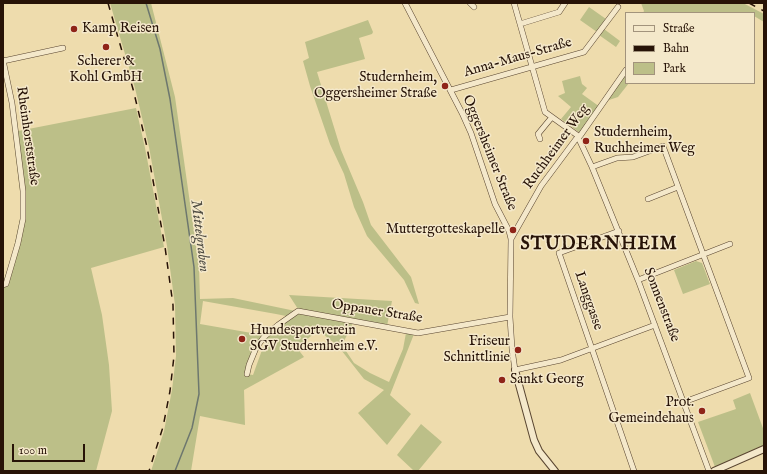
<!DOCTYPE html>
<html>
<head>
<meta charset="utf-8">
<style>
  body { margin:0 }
  #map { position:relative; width:767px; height:474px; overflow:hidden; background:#eedcad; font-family:"IM FELL English",serif }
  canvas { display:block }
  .frame { position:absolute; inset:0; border:4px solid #271307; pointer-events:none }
  .legend { position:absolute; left:625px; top:12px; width:130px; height:72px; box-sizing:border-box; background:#f4e8ca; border:1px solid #a2937c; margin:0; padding:5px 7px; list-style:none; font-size:12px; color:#271307 }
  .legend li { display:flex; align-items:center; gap:8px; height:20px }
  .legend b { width:20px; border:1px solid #a2937c }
  .scale { position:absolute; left:12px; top:444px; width:73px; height:18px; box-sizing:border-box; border:2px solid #271307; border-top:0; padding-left:5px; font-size:12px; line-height:14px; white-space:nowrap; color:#271307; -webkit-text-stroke:3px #f4e8ca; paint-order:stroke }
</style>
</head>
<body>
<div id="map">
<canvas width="767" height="474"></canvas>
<div class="frame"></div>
<ul class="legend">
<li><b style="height:5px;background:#f4e8ca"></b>Straße</li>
<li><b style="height:5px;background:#271307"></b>Bahn</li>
<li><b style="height:11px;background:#bcbf88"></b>Park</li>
</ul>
<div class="scale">100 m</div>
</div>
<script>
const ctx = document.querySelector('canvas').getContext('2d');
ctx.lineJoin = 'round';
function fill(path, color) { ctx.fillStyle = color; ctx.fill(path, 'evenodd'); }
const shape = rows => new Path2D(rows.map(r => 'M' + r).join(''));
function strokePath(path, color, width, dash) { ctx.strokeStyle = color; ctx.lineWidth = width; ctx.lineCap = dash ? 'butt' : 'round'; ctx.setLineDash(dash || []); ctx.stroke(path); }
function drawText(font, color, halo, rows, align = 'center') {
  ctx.font = font + ' "IM FELL English",serif'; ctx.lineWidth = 3; ctx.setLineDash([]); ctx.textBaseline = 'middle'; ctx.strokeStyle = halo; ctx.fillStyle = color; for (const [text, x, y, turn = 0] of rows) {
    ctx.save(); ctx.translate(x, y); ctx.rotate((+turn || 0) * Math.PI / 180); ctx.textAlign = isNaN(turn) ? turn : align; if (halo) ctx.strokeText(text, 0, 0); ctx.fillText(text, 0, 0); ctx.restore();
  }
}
fill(shape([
  [110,3,151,3,175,97,199,267,200,299,233,298,353,323,342,345,354,363,370,373,389,382,403,349,406,333,414,334,390,395,411,414,387,445,358,413,384,390,364,379,338,346,318,330,297,348,304,357,244,390,245,425,200,416,191,471,151,471,164,431,172,390,176,356,175,305,167,246,149,147,135,88],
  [203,301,276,314,286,316,263,335,200,324],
  [264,337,268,341,262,350,253,375,248,374,256,348],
  [641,3,743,3,764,14,764,22,754,16,754,13,643,13,644,11],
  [589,7,606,19,597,32,580,20],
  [368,20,373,32,372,34,359,38,365,59,317,72,341,150,363,202,371,225,411,277,419,304,415,303,404,280,367,236,354,207,344,174,330,144,310,86,303,61,309,58,305,42],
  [604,29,620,41,616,47,599,35],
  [626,74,626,83,629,83,618,97,606,101],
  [580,76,582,84,587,88,582,94,600,107,580,133,561,119,571,107,558,96,565,93,562,81],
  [136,108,145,148,164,247,91,268,102,315,109,365,112,411,96,471,3,471,3,282,12,257,20,219,20,191,13,132],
  [696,261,702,263,710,284,683,294,674,270],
  [289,295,392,301,387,326,298,309],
  [750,393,764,431,764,445,715,467,698,422,736,409,733,400],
  [421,424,442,442,418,471,414,471,397,455]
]), '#bcbf88');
strokePath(shape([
  [146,3,160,49,170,99,194,267,199,394,192,428,175,471]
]), '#6d776e', 1.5);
const minor = shape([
  [405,3,462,113,471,133,495,204,509,231,511,239,510,317,512,349,515,370,561,360,655,325],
  [470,3,474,7],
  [514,3,545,112,577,135,592,167,638,280,709,471],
  [520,24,559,12,565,3],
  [3,60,12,103,23,191,23,219,18,243,6,284,3,285],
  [3,61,63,48],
  [451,90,584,52,618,7],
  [540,139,538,134,552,117],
  [592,167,617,158,633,157,663,146,749,378,684,402],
  [648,199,678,187],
  [619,231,559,253,634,471],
  [511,239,541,186,576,139,580,136,626,70],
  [638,280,730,244],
  [247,374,249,365,256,348,264,337,278,325,298,311,418,333,510,317]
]);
const tertiary = shape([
  [515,370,534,440,539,451,555,471],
  [714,471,764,449]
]);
strokePath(minor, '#594530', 6);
strokePath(tertiary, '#594530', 8);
strokePath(minor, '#f4e8ca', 5);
strokePath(tertiary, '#f4e8ca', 6);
strokePath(shape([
  [108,3,133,89,147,147,165,247,173,305,174,356,170,391,163,427,149,471],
  [749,3,764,11]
]), '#271307', 1.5, [7, 7]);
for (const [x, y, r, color] of [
  [74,29,4,"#8f2418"],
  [106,47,4,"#8f2418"],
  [445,86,4,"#8f2418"],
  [586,141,4,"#8f2418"],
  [513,230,4,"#8f2418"],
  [242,339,4,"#8f2418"],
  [518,350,4,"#8f2418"],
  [502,380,4,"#8f2418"],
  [702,411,4,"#8f2418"]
]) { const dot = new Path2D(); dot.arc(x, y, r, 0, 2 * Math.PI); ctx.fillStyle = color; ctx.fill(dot); strokePath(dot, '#f4e8ca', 1.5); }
drawText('14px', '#271307', '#f4e8ca', [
  ["Kamp Reisen",82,29],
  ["Scherer &",106,62,"center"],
  ["Kohl GmbH",106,78,"center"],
  ["Studernheim,",437,78,"right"],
  ["Oggersheimer Straße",437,94,"right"],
  ["Studernheim,",594,133],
  ["Ruchheimer Weg",594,149],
  ["Muttergotteskapelle",505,230,"right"],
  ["Hundesportverein",250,331],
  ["SGV Studernheim e.V.",250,347],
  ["Friseur",510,342,"right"],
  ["Schnittlinie",510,358,"right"],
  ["Sankt Georg",510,380],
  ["Prot.",694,403,"right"],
  ["Gemeindehaus",694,419,"right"]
], 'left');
drawText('14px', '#271307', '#f4e8ca', [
  ["Anna-Maus-Straße",518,58,-16],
  ["Rheinhorststraße",27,136,82],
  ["Ruchheimer Weg",557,147,-54],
  ["Oggersheimer Straße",489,153,68],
  ["Langgasse",588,301,71],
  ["Sonnenstraße",661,305,69],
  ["Oppauer Straße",377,312,9]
]);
drawText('italic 15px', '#504d43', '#f4e8ca', [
  ["Mittelgraben",199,236,83]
]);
ctx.letterSpacing = '1px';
drawText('bold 18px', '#271307', '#f4e8ca', [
  ["STUDERNHEIM",599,245]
]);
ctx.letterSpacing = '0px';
</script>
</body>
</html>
